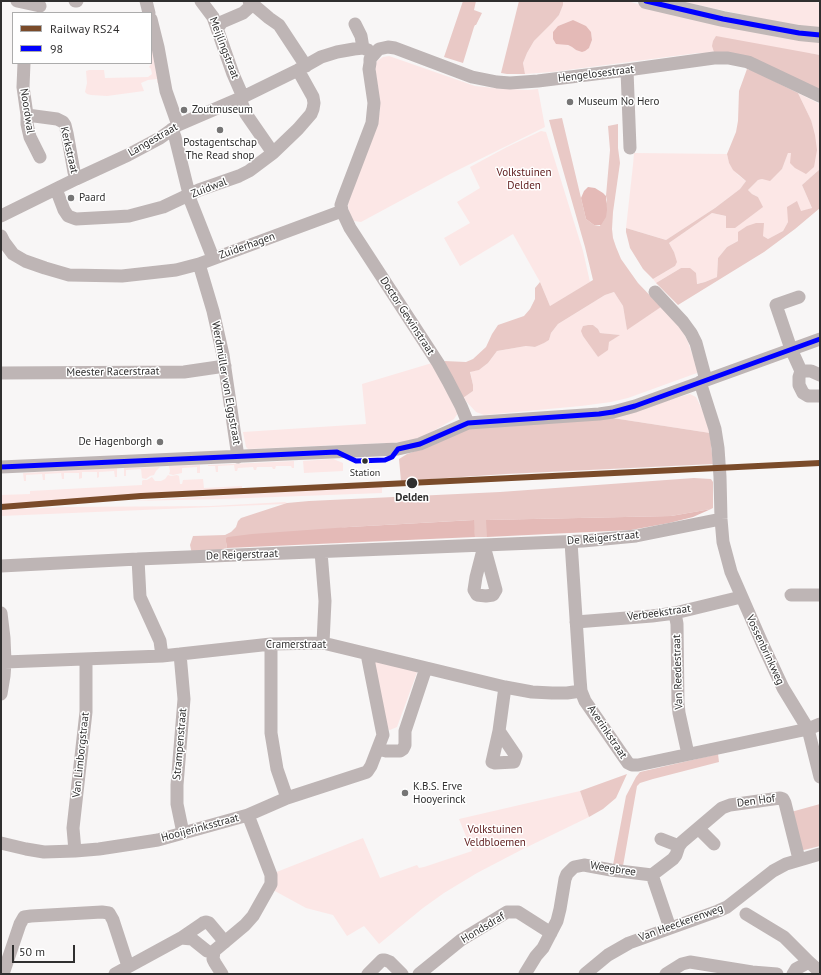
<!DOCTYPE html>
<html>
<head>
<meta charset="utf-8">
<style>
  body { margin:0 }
  #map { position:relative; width:821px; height:975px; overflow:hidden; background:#f8f6f6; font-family:"PT Sans",sans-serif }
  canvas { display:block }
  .frame { position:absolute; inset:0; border:2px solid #302f2f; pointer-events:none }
  .legend { position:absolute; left:12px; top:12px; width:140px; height:52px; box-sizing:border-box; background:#fff; border:1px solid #acacac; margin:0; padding:5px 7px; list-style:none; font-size:12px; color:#302f2f }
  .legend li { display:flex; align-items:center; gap:8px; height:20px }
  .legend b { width:20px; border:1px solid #acacac }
  .scale { position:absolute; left:12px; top:945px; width:63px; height:18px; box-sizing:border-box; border:2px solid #302f2f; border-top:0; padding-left:5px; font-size:12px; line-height:14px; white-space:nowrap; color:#302f2f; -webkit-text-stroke:3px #fff; paint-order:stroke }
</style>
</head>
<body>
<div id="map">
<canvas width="821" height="975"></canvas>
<div class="frame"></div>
<ul class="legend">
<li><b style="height:5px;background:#7a4b2a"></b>Railway RS24</li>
<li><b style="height:5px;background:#00f"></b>98</li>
</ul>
<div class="scale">50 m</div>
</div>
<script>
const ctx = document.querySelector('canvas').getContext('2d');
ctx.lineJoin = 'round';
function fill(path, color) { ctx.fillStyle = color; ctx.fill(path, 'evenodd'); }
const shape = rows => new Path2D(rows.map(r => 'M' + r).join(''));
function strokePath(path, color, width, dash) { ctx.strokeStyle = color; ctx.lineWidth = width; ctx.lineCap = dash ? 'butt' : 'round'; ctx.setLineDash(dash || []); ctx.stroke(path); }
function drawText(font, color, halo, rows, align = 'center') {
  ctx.font = font + ' "PT Sans",sans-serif'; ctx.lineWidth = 3; ctx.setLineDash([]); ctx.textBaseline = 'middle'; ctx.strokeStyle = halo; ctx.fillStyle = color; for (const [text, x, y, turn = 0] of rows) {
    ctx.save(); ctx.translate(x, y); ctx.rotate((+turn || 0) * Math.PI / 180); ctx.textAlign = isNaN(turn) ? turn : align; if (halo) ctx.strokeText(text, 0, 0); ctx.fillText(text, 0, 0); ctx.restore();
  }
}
fill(shape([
  [563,1,627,1,649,7,820,41,820,55,808,53,698,53,552,72,525,74,523,63,527,53,534,41,552,23,559,15,563,5],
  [573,20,591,32,592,40,589,48,576,50,572,47,567,45,558,26],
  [679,1,810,1,820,3,820,28,777,22],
  [151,44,160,82,157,83,157,79,148,80,141,83,144,91,107,96,91,95,87,94,85,92,87,83,86,71,89,70,104,70,105,78,148,77,152,74,151,69,149,67,151,64],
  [389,56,475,86,494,88,528,90,538,89,545,127,450,174,361,222,354,221,351,218,348,207,349,196,378,120,380,109,380,103,375,68,376,64,377,61,383,57],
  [798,93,820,104,820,169,802,185,812,208,801,212,788,222,783,231,768,239,763,236,763,223,738,241,727,247,718,258,717,277,705,282,696,284,681,268,656,283,653,279,675,266,674,252,669,243,712,213,726,216,762,207,758,197,752,194,748,190,758,180,762,179,770,180,782,169,788,153,791,153,811,120],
  [541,131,546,132,583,251,590,282,550,306,540,282,513,234,460,266,444,238,470,223,457,202,480,188,470,167,507,147],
  [634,153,727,154,729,163,738,175,746,181,740,189,715,208,666,240,626,228,633,165],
  [614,292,623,306,627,329,661,307,674,319,684,334,688,342,697,368,697,373,628,398,611,402,581,406,484,415,476,412,463,398,473,391,473,385,470,371,479,370,488,363,497,351,526,346,535,347,549,340,551,333,558,324,605,295],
  [589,325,593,325,598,329,600,333,619,335,609,342,598,357,590,345,583,326],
  [432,363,458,413,454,419,418,440,411,442,248,449,246,447,243,432,366,424,362,384],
  [690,394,696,397,703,411,710,433,606,417,637,409],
  [333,459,343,463,343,471,304,473,303,461],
  [294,461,294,468,292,468,291,466,276,466,275,469,273,469,272,467,257,467,256,470,254,470,253,467,238,468,237,471,235,471,234,465,218,466,218,472,216,472,215,466,208,466,208,465],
  [200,465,200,473,197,473,197,467,182,468,182,473,173,475,169,474,170,471,169,466],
  [160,467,156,471,154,475,150,476,146,479,142,478,141,469,126,470,126,476,124,476,124,468],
  [117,468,117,477,115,477,114,471,99,472,99,477,97,478,97,472,82,472,82,478,79,479,79,473,64,473,64,479,62,479,61,473,45,474,45,480,43,480,42,474,26,475,26,481,24,481,23,473],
  [168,475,171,476,177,475,179,476,180,484,182,484,183,480,203,479,204,488,242,486,242,489,152,493,1,505,1,495,30,494,30,491,142,485,142,481,143,480,147,480,152,477,155,481,161,481,165,479],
  [382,486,382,493,221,499,133,501],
  [285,502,287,503,284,504,1,516,1,510,65,507,211,506],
  [373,657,418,670,397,727,390,730,384,728],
  [580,791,589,817,523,849,477,873,444,893,423,908,379,944,364,926,347,936,333,915,306,908,273,890,274,873,363,838,380,878,417,865,419,868,424,867,472,851,459,819]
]), '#fce7e6');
fill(shape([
  [463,1,476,1,474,10,482,13,476,25,475,25,474,27,463,63,444,57],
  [519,1,563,1,563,5,559,15,552,23,534,41,527,53,523,63,525,74,507,74,501,73],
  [716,36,820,55,820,90,714,52,712,46,713,41],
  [747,69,754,71,798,93,811,120,815,135,817,150,814,167,806,174,795,168,790,163,791,153,788,153,782,169,770,181,762,179,758,180,748,190,752,194,758,197,763,207,735,228,726,228,726,216,712,213,669,243,674,252,677,262,675,266,653,279,643,269,630,248,626,232,626,228,666,240,715,208,740,189,746,181,733,170,729,163,727,154,736,132,738,121,739,91],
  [562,118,586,219,594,225,600,226,607,200,606,196,610,150,608,126,618,124,618,148,620,163,613,212,612,229,613,238,616,247,621,259,638,283,661,307,627,330,623,306,614,292,605,295,558,324,551,333,549,340,544,343,535,347,526,346,497,351,488,363,479,370,470,372,473,385,473,391,463,398,444,361,466,362,473,359,486,347,492,334,498,325,524,316,530,309,535,299,535,288,540,282,550,306,593,280,585,247,559,156,549,120],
  [820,169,820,208,795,229,764,252,678,305,656,283,681,268,690,268,696,273,697,284,705,282,717,277,718,258,727,247,738,241,738,232,747,226,756,223,764,223,763,236,768,239,783,231,788,222,787,207,797,201,801,211,812,208,802,185],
  [588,325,593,325,598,329,600,333,620,335,609,342,608,350,598,357,583,336,581,331,583,326],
  [606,417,710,433,713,464,506,474,401,481,399,459,407,454,433,445,464,429],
  [694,478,711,479,713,482,713,508,711,509,671,516,487,520,487,537,475,537,473,520,349,527,226,542,227,548,203,554,192,554,190,545,193,536,225,535,231,532,236,527,238,521,241,518,287,503,309,501,500,492],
  [718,754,719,762,653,779,640,783,637,786,623,866,613,865,626,796,636,777,640,772],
  [627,774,616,798,603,809,589,817,580,791],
  [820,804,820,846,800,851,791,812]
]), '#e9c9c6');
fill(shape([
  [573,20,586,26,591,32,592,40,589,48,585,51,582,52,576,50,572,47,568,45,556,44,553,39,553,32,558,26],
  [588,187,595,188,603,193,606,196,607,210,606,217,601,225,594,225,586,219,581,198,584,191],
  [711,509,693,517,669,523,631,530,487,537,486,520,671,516],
  [474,520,475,537,227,548,226,542,226,538,228,537,252,534,349,527]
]), '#e4bab7');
strokePath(shape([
  [17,1,40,6],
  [75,1,77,1],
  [146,1,149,13],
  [201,1,213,17,233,74,243,97],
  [249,1,269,18,279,25,306,66],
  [151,19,158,47,166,91,178,125],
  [355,24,361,36,363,48],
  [217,29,222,22,243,13,253,4],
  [24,63,23,87,27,115,27,124,30,137,40,157],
  [627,70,630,148],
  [240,99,246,114,273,153],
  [27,115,57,119,63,122,65,125,67,133,74,172,76,179],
  [172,129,175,137,191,202,213,258],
  [56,189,64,210,68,216,76,219,113,217,129,216,163,207,199,190,239,176,249,171,273,153,298,129,311,114,313,109,314,103,313,97,298,70],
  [1,216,76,179,128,155,160,138,178,125,243,97,298,70,321,57,337,52,354,49,363,48,368,50,373,55],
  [1,236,4,242,13,254,25,261,45,268,69,275,122,276,176,270,199,264,342,211],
  [199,264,213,311,223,355,238,457],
  [655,292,683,322,691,333,696,343,706,380],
  [799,297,776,305,791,349,801,371,799,377,799,385,803,393,808,396,820,396],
  [801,371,811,371,820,375],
  [1,373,184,372,225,366],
  [700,382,715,429,718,448,720,477,721,519,723,542,731,572,762,643,783,688,808,729,820,777],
  [468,423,461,406,448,381,438,363,350,228,342,211,341,205,343,199,372,123,374,103,369,69,370,63,370,59,376,52,379,49,388,47,395,48,472,77,497,82,510,83,538,81,627,70,714,58,728,58,748,62,820,96],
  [1,467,398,449,420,444,468,423,599,414,613,412,635,406,820,339],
  [571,542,580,679,581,691,585,701,628,763,632,765,638,765,808,729,820,724],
  [484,546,496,590,493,595,486,596,477,595,474,590,476,577,484,546],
  [321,552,325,601,323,643],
  [138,559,140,597,160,641,162,656],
  [1,566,138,559,583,541,636,536,721,519],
  [791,595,820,595],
  [1,613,4,638,5,662,4,676,1,694],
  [675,613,677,624,678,703,679,713,688,754],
  [576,622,652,616,675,613,741,597],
  [271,644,271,733,277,769,287,798],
  [180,654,184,699,177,785,177,804,183,833],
  [5,662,162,656,271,644,323,643,505,687,532,692,552,693,567,693,581,691],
  [499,731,516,756,514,762,495,763,492,762,499,731,505,687],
  [378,749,386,751,400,751,403,749,405,745,405,731,426,668],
  [699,829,714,844],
  [661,839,679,846],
  [1,843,26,849,44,852,75,851,99,849,158,840,248,815,287,798,367,772,371,766,383,735,367,654],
  [75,851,73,828,86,712,86,659],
  [746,914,784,937,809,962,820,972],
  [670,928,652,875,673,859,676,855,679,846,682,842,722,808,730,805,780,798,783,799,785,803,799,859],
  [181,938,203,923,206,922,209,923,225,942],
  [214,951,213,959,215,963,222,974],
  [3,974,20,924,24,917,31,916,102,912,109,913,113,920,128,966],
  [115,974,181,938,192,939,207,951,211,952,214,951,245,925,253,916,271,884,271,875,248,815],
  [368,974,382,960,385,960,390,962,402,974],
  [419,974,461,940,507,912,518,912,551,933],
  [525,974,536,956,543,948,557,921,560,909,565,879,567,874,574,867,584,865,611,870,652,875],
  [585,974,608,955,629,943,718,911,727,907,773,871,786,864,820,854],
  [666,974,682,964,690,962,752,972,777,974],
  [793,974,796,969,809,962]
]), '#beb5b5', 13);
strokePath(shape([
  [646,1,723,19,799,33,820,35]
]), '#c1b8b7', 16);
strokePath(shape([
  [646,1,723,19,799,33,820,35],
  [1,467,337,452,356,461,385,460,392,457,398,449,420,444,468,423,599,414,613,412,635,406,820,339]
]), '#00f', 5);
strokePath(shape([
  [1,507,141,496,820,463]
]), '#7a4b2a', 6);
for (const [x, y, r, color] of [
  [570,102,4,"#767575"],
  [184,110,4,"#767575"],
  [220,130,4,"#767575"],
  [71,198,4,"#767575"],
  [160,442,4,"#767575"],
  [365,461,3.5,"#302f2f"],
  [412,483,6,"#302f2f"],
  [405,793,4,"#767575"]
]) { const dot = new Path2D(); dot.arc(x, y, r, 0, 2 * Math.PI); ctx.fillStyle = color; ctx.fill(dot); strokePath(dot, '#fff', 1.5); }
drawText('10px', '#302f2f', '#fff', [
  ["Station",365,473]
]);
drawText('11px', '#302f2f', '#fff', [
  ["Meijlingstraat",224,48,69],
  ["Hengelosestraat",596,74,-7],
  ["Noordwal",27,111,81],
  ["Langestraat",153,140,-30],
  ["Kerkstraat",69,150,77],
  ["Zuidwal",209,188,-21],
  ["Zuiderhagen",247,246,-20],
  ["Doctor Gewinstraat",407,316,57],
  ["Meester Racerstraat",113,372,-1],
  ["Werdmüller von Elggstraat",226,383,80],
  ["De Reigerstraat",603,538,-5],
  ["De Reigerstraat",242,555,-2],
  ["Verbeekstraat",659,613,-8],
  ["Cramerstraat",296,645],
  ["Vossenbrinkweg",765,650,65],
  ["Van Reedestraat",678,672,-92],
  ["Averinkstraat",607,732,56],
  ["Strampenstraat",180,744,-85],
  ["Van Limborgstraat",81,755,-84],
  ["Den Hof",756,801,-8],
  ["Hooijerinksstraat",200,828,-15],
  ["Weegbree",613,869,9],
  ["Van Heeckerenweg",681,923,-20],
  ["Hondsdraf",483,928,-31]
]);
drawText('11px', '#302f2f', '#fff', [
  ["Museum No Hero",578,102],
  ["Zoutmuseum",192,110],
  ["Postagentschap",220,143,"center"],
  ["The Read shop",220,156,"center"],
  ["Paard",79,198],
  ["De Hagenborgh",152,442,"right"],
  ["K.B.S. Erve",413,787],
  ["Hooyerinck",413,800]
], 'left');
drawText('11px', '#5d1a1a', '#fff', [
  ["Volkstuinen",524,173],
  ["Delden",524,186],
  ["Volkstuinen",495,830],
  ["Veldbloemen",495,843]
]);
drawText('bold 11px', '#302f2f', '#fff', [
  ["Delden",412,498]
]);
</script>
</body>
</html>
